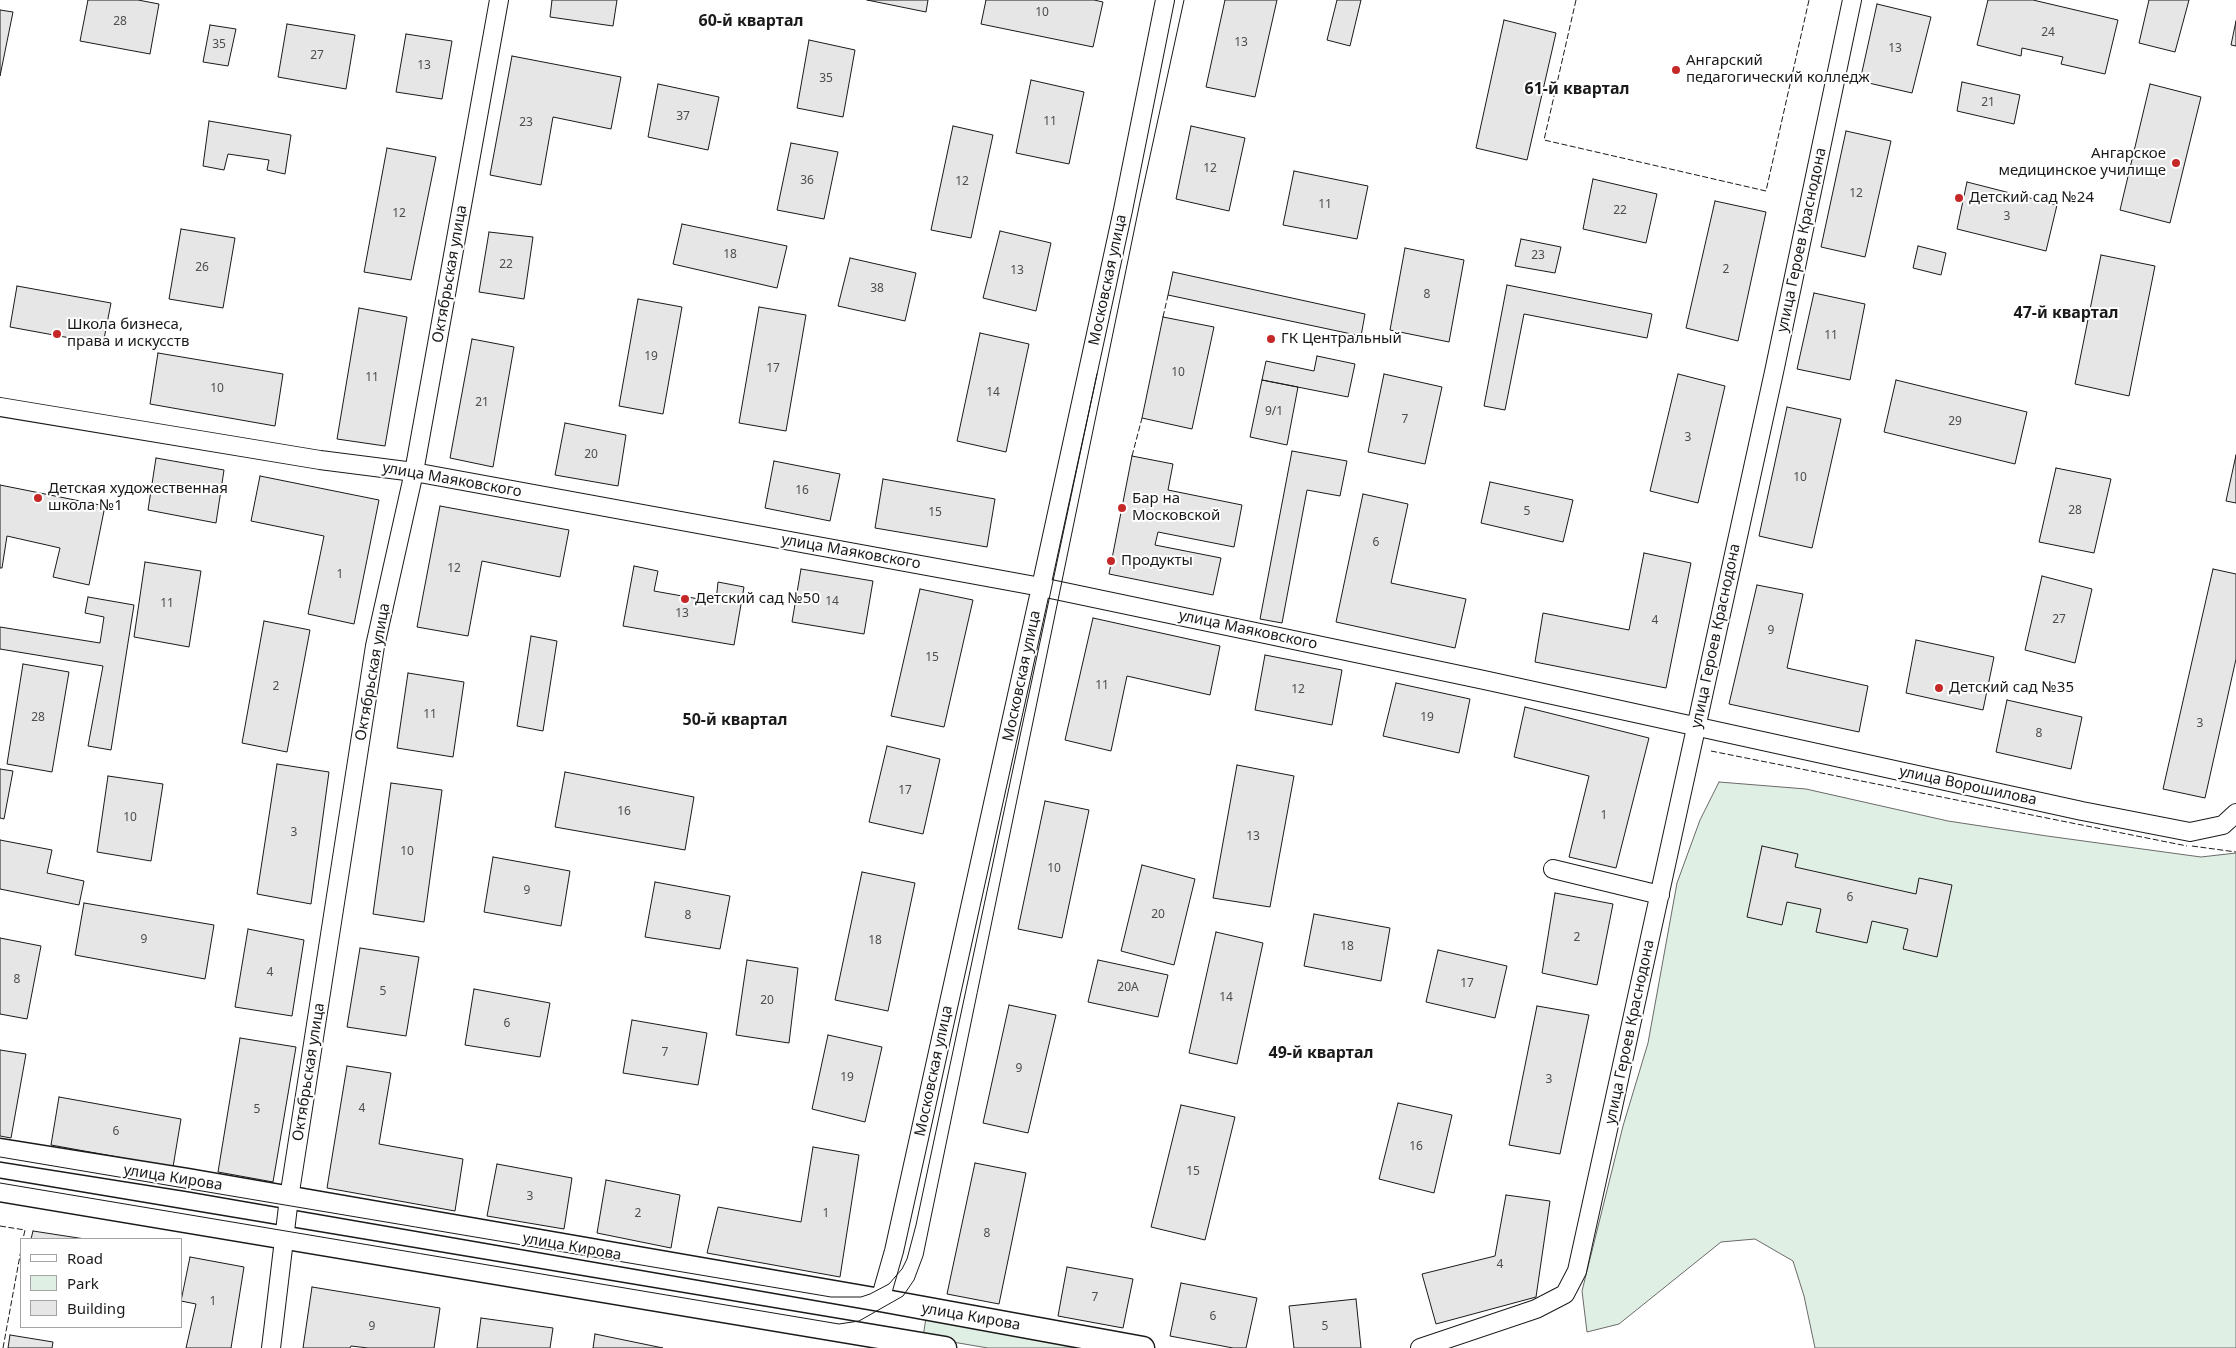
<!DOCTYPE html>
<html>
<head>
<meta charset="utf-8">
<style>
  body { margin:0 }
  #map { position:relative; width:2236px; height:1348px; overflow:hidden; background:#fff; font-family:"Noto Sans",sans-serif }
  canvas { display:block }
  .legend { position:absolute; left:20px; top:1238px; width:162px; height:90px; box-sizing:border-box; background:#fff; border:1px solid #a3a3a3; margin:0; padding:6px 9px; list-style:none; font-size:15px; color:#1a1a1a }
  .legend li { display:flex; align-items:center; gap:10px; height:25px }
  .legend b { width:25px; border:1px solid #a3a3a3 }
</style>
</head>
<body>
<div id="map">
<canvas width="2236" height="1348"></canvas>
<ul class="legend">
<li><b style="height:6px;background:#fff"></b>Road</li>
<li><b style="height:14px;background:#e0efe3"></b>Park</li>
<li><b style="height:14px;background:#e6e6e6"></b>Building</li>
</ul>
</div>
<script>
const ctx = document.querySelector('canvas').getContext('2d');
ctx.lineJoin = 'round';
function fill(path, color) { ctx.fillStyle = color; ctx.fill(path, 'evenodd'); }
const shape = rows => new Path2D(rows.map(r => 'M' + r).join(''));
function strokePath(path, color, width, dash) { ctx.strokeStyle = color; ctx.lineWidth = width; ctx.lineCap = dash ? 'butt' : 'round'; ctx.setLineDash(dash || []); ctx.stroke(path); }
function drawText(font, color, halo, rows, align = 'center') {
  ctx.font = font + ' "Noto Sans",sans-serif'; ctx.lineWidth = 4; ctx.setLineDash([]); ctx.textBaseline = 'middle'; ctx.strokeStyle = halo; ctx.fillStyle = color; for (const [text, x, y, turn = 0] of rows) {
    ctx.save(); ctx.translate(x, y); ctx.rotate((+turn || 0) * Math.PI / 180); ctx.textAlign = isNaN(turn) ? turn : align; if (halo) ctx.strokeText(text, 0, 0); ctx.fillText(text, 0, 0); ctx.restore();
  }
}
const green = shape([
  [1719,782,1806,789,1948,821,2047,836,2201,857,2236,853,2236,1348,1815,1348,1804,1296,1793,1261,1755,1239,1721,1242,1619,1324,1587,1332,1582,1291,1623,1126,1648,1043,1677,883,1700,820,1719,782],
  [926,1318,1095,1348,988,1348,923,1337,926,1318]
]);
fill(green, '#e0efe3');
strokePath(green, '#6a6a6a', 1);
const building = shape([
  [88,0,138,0,159,4,150,54,80,41,88,0],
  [552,0,617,0,613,26,550,17,552,0],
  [867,0,928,0,926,12,867,0],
  [986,0,1094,0,1103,2,1093,47,981,24,986,0],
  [1225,0,1277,0,1255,97,1206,87,1225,0],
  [1337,0,1361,0,1350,46,1327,40,1337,0],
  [1988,0,2033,0,2118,20,2105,74,2061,64,2063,57,2022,48,2021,56,1977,45,1988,0],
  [2149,0,2189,0,2175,52,2139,43,2149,0],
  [1877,4,1931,17,1912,93,1860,81,1877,4],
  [0,10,13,12,0,76,0,10],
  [1504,20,1556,33,1527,160,1476,148,1504,20],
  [2236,21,2236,46,2231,45,2236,21],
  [287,24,355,35,346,89,278,77,287,24],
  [210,25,236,29,228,66,203,62,210,25],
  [406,34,452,41,442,99,396,92,406,34],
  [809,40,855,50,843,117,797,108,809,40],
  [512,56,621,77,611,129,553,117,541,185,490,175,512,56],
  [1031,80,1084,92,1069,164,1016,153,1031,80],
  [1962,82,2020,95,2014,124,1957,111,1962,82],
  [658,84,719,97,708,150,648,137,658,84],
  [2150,84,2201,97,2170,223,2120,210,2150,84],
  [209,121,291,135,285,174,267,170,269,160,228,154,224,170,203,166,209,121],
  [953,126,993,135,971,238,931,230,953,126],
  [1191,126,1245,138,1229,211,1176,199,1191,126],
  [1846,131,1891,141,1865,257,1821,247,1846,131],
  [791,143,838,152,824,219,777,210,791,143],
  [387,148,436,157,411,280,364,272,387,148],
  [1294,171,1368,186,1357,239,1283,225,1294,171],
  [1593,179,1657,194,1646,243,1583,229,1593,179],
  [1967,182,2057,205,2046,251,1957,229,1967,182],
  [1715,201,1766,212,1738,341,1686,328,1715,201],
  [682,224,787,246,777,288,673,264,682,224],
  [181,229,235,238,223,308,169,299,181,229],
  [1000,231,1051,243,1036,311,983,298,1000,231],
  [489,232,533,237,524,299,479,292,489,232],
  [1521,239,1561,247,1555,273,1515,266,1521,239],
  [1918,246,1946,253,1941,275,1913,268,1918,246],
  [1405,248,1464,260,1449,342,1390,330,1405,248],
  [2101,255,2155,266,2129,396,2075,384,2101,255],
  [850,258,916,273,905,321,838,306,850,258],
  [1173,272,1365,314,1361,336,1168,295,1173,272],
  [1507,285,1652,314,1647,338,1524,314,1505,410,1484,406,1507,285],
  [17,286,111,303,103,344,10,327,17,286],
  [1814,293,1865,304,1850,380,1797,369,1814,293],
  [638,299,682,307,663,414,619,406,638,299],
  [759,307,806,315,786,431,739,423,759,307],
  [359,308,407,317,385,446,337,439,359,308],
  [1163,317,1214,327,1192,429,1142,418,1163,317],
  [980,333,1029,344,1006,452,957,441,980,333],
  [472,339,514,347,493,467,450,458,472,339],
  [158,353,283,374,275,426,150,404,158,353],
  [1317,356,1355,364,1348,397,1262,380,1266,361,1314,371,1317,356],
  [1384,374,1442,387,1425,464,1368,452,1384,374],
  [1678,374,1725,386,1698,503,1650,491,1678,374],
  [1262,380,1298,387,1287,445,1250,437,1262,380],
  [1896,380,2027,412,2015,464,1884,432,1896,380],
  [1787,407,1841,419,1812,548,1759,536,1787,407],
  [565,423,626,435,618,486,555,475,565,423],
  [1292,451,1347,461,1340,496,1307,490,1282,623,1260,619,1292,451],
  [2236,455,2236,503,2226,501,2236,455],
  [1132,456,1173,464,1168,490,1242,505,1234,547,1158,532,1155,545,1221,558,1213,595,1109,574,1132,456],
  [156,458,224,470,216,523,148,510,156,458],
  [774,461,840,474,830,521,765,508,774,461],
  [2056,468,2111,479,2094,553,2039,542,2056,468],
  [260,476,379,500,354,624,308,614,324,536,251,521,260,476],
  [883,479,995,499,987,547,875,528,883,479],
  [1490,482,1573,500,1563,542,1481,523,1490,482],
  [0,485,105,506,89,585,53,577,60,548,7,536,2,568,0,568,0,485],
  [1363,494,1408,504,1391,583,1466,599,1455,648,1336,622,1363,494],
  [440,506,569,530,560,577,482,561,468,636,417,627,440,506],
  [1644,553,1691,563,1666,688,1535,662,1543,613,1629,630,1644,553],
  [145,562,201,571,189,647,134,637,145,562],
  [634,566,658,571,654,591,716,602,718,582,744,587,734,645,623,626,634,566],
  [801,569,873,581,864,634,792,622,801,569],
  [2213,569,2236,574,2236,659,2205,798,2163,789,2213,569],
  [2042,576,2092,589,2075,663,2025,650,2042,576],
  [1757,585,1803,594,1787,668,1868,686,1859,732,1729,704,1757,585],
  [920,589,973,600,944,727,891,716,920,589],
  [88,597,134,605,111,750,88,746,103,666,0,649,0,627,100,643,104,617,85,613,88,597],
  [1093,618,1220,646,1210,695,1127,676,1111,751,1065,740,1093,618],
  [264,621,310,630,287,752,242,743,264,621],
  [531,636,557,641,543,731,517,726,531,636],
  [1916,640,1994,657,1983,710,1906,693,1916,640],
  [1265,655,1342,670,1332,725,1255,710,1265,655],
  [23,664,69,672,52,772,7,764,23,664],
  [408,673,464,682,453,757,397,748,408,673],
  [1396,683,1470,699,1459,753,1383,736,1396,683],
  [2007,700,2082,717,2071,769,1996,752,2007,700],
  [1525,707,1649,738,1616,868,1569,857,1589,776,1514,757,1525,707],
  [887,746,940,759,923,834,869,822,887,746],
  [277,764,329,772,311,904,257,894,277,764],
  [1237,765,1294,776,1270,907,1213,898,1237,765],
  [0,769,13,771,4,819,0,818,0,769],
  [565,772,694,797,685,850,555,827,565,772],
  [108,776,163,784,151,861,97,852,108,776],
  [391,783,442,790,424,922,373,914,391,783],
  [1045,801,1089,810,1062,938,1018,929,1045,801],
  [0,840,52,850,47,873,84,881,79,905,0,889,0,840],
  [1762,846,1798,854,1795,867,1916,894,1919,878,1952,885,1937,957,1903,949,1908,929,1872,921,1867,943,1816,932,1821,909,1787,902,1782,925,1747,917,1762,846],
  [493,857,570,871,561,926,484,912,493,857],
  [1142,865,1195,879,1174,965,1121,951,1142,865],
  [862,872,915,883,888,1011,835,1000,862,872],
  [655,882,730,896,720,949,645,937,655,882],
  [1555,893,1613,904,1597,985,1542,973,1555,893],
  [84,903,214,925,205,979,75,955,84,903],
  [1314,914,1390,928,1381,981,1304,966,1314,914],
  [248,929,304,940,292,1016,235,1007,248,929],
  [1216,932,1263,943,1237,1064,1189,1053,1216,932],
  [0,938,41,946,27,1019,0,1014,0,938],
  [360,948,419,957,406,1036,347,1027,360,948],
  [1438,950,1507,966,1495,1018,1426,1002,1438,950],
  [747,960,798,968,789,1043,736,1035,747,960],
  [1098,960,1168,975,1158,1017,1088,1002,1098,960],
  [474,989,550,1003,540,1057,465,1045,474,989],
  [1009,1005,1056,1015,1028,1133,983,1123,1009,1005],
  [1537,1006,1589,1015,1560,1154,1509,1145,1537,1006],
  [632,1020,707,1033,698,1085,623,1073,632,1020],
  [828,1035,882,1047,865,1122,812,1109,828,1035],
  [240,1038,296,1047,273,1182,218,1172,240,1038],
  [0,1050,26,1054,11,1138,0,1136,0,1050],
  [347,1066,391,1073,379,1144,463,1159,455,1211,327,1188,347,1066],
  [59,1097,181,1119,173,1167,51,1145,59,1097],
  [1398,1103,1452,1115,1434,1193,1379,1179,1398,1103],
  [1181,1105,1235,1117,1205,1240,1151,1227,1181,1105],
  [813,1147,859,1155,840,1277,707,1253,718,1207,801,1222,813,1147],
  [975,1163,1026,1173,999,1304,947,1294,975,1163],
  [497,1164,572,1178,564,1229,487,1216,497,1164],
  [606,1180,680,1195,671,1248,597,1233,606,1180],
  [1506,1195,1550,1201,1536,1297,1436,1324,1422,1274,1495,1256,1506,1195],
  [33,1231,85,1239,31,1239,33,1231],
  [190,1257,244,1267,231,1348,186,1348,196,1304,181,1301,190,1257],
  [1067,1267,1133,1279,1123,1328,1058,1316,1067,1267],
  [1181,1283,1257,1298,1246,1348,1233,1348,1170,1336,1181,1283],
  [312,1287,440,1308,434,1348,368,1348,351,1346,350,1348,303,1348,312,1287],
  [1356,1299,1361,1348,1294,1348,1289,1306,1356,1299],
  [481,1318,553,1328,550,1348,477,1348,481,1318],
  [595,1334,663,1348,593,1348,595,1334],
  [10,1335,53,1342,52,1348,8,1348,10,1335]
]);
fill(building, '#e6e6e6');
strokePath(building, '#1a1a1a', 1);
const minor = shape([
  [0,407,320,460,414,472,1041,587,1484,680,2082,811,2190,832,2223,825,2236,813],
  [1553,869,1660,895],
  [880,1300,894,1251,1041,587,1123,210,1165,0],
  [271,1348,289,1198,375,646,414,472,499,0],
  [1420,1348,1536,1309,1565,1294,1577,1271,1774,372,1852,0]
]);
const tertiary = shape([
  [0,1150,188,1180,880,1300,1143,1348],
  [0,1190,945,1348]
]);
strokePath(minor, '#1a1a1a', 20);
strokePath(tertiary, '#1a1a1a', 25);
strokePath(minor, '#fff', 18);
strokePath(tertiary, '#fff', 22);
strokePath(shape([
  [0,1157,831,1297,861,1297,870,1294,889,1284,902,1269,907,1259,916,1225,1097,374],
  [0,1183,839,1324,859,1321,903,1296,914,1280,923,1256,1140,202,1184,0]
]), '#1a1a1a', 1);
strokePath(shape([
  [1576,0,1544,140,1766,191,1809,0],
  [1163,317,1168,295],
  [1132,456,1142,418],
  [1711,751,2187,846],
  [2192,846,2236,852],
  [0,1226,25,1230,23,1239],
  [3,1348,21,1250]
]), '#1a1a1a', 1, [6, 2.5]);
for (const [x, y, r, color] of [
  [1676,70,5,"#c62828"],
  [2176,163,5,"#c62828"],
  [1959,198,5,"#c62828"],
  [57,334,5,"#c62828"],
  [1271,339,5,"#c62828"],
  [38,498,5,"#c62828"],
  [1122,508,5,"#c62828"],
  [1111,561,5,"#c62828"],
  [685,599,5,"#c62828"],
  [1939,688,5,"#c62828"]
]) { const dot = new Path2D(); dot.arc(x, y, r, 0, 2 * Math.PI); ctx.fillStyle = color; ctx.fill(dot); strokePath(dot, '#fff', 2); }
drawText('12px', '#4d4d4d', null, [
  ["10",1042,13],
  ["28",120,22],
  ["24",2048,33],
  ["13",1241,43],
  ["35",219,45],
  ["13",1895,49],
  ["27",317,56],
  ["13",424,66],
  ["35",826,79],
  ["21",1988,103],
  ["37",683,117],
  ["11",1050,122],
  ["23",526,123],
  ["12",1210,169],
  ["36",807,181],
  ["12",962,182],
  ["12",1856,194],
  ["11",1325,205],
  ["22",1620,211],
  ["12",399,214],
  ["3",2007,217],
  ["18",730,255],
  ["23",1538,256],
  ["22",506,265],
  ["26",202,268],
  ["2",1726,270],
  ["13",1017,271],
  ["38",877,289],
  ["8",1427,295],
  ["11",1831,336],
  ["19",651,357],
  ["17",773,369],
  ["10",1178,373],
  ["11",372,378],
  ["10",217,389],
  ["14",993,393],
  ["21",482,403],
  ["9/1",1274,412],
  ["7",1405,420],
  ["29",1955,422],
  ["3",1688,438],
  ["20",591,455],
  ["10",1800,478],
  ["16",802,491],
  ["28",2075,511],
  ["5",1527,512],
  ["15",935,513],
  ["6",1376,543],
  ["12",454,569],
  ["1",340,575],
  ["14",832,602],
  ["11",167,604],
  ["13",682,614],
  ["27",2059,620],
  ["4",1655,621],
  ["9",1771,631],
  ["15",932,658],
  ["11",1102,686],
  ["2",276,687],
  ["12",1298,690],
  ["11",430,715],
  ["28",38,718],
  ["19",1427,718],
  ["3",2200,724],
  ["8",2039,734],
  ["17",905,791],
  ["16",624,812],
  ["1",1604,816],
  ["10",130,818],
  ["3",294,833],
  ["13",1253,837],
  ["10",407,852],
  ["10",1054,869],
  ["9",527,891],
  ["6",1850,898],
  ["20",1158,915],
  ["8",688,916],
  ["2",1577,938],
  ["9",144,940],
  ["18",875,941],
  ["18",1347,947],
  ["4",270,973],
  ["8",17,980],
  ["17",1467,984],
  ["20А",1128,988],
  ["5",383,992],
  ["14",1226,998],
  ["20",767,1001],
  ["6",507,1024],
  ["7",665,1053],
  ["9",1019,1069],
  ["19",847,1078],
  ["3",1549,1080],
  ["4",362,1109],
  ["5",257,1110],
  ["6",116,1132],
  ["16",1416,1147],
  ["15",1193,1172],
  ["3",530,1197],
  ["2",638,1214],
  ["1",826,1214],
  ["8",987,1234],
  ["4",1500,1265],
  ["7",1095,1298],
  ["1",213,1302],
  ["6",1213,1317],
  ["9",372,1327],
  ["5",1325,1327]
]);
drawText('15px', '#1a1a1a', '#fff', [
  ["Ангарский",1686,61],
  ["педагогический колледж",1686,78],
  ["Ангарское",2166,154,"right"],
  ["медицинское училище",2166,171,"right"],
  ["Детский сад №24",1969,198],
  ["Школа бизнеса,",67,325],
  ["права и искусств",67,342],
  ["ГК Центральный",1281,339],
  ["Детская художественная",48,489],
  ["школа №1",48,506],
  ["Бар на",1132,499],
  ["Московской",1132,516],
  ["Продукты",1121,561],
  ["Детский сад №50",695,599],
  ["Детский сад №35",1949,688]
], 'left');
drawText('15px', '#1a1a1a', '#fff', [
  ["улица Героев Краснодона",1802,240,-78],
  ["Октябрьская улица",450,274,-80],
  ["Московская улица",1108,280,-78],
  ["улица Маяковского",452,480,10],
  ["улица Маяковского",851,552,10],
  ["улица Маяковского",1248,630,12],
  ["улица Героев Краснодона",1716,636,-78],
  ["Октябрьская улица",373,672,-80],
  ["Московская улица",1022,676,-78],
  ["улица Ворошилова",1968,786,12],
  ["улица Героев Краснодона",1630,1032,-78],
  ["Московская улица",934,1071,-78],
  ["Октябрьская улица",309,1072,-81],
  ["улица Кирова",173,1178,9],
  ["улица Кирова",572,1247,10],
  ["улица Кирова",971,1317,10]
]);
drawText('bold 16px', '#1a1a1a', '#fff', [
  ["60-й квартал",751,21],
  ["61-й квартал",1577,89],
  ["47-й квартал",2066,313],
  ["50-й квартал",735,720],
  ["49-й квартал",1321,1053]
]);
</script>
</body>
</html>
